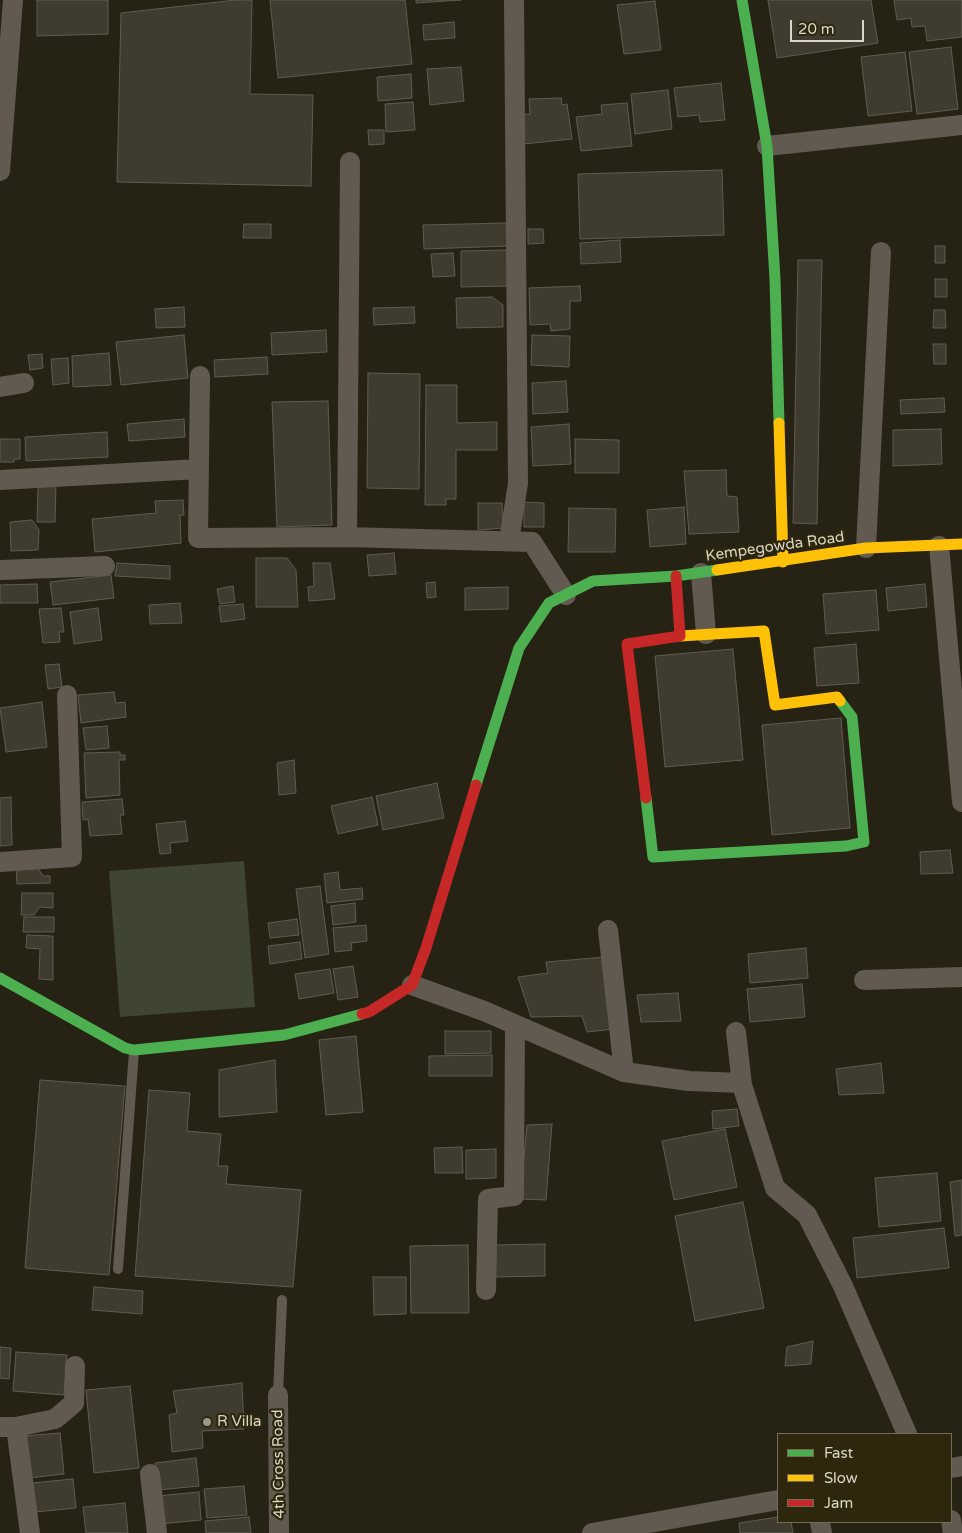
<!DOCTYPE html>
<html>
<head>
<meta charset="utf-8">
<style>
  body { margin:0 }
  #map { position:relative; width:962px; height:1533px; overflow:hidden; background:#262315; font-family:"Varela Round",sans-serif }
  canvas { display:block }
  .legend { position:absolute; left:777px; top:1433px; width:175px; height:90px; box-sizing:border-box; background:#2e270d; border:1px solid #736d57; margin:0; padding:6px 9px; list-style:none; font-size:15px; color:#dad6c7 }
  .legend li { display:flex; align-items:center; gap:10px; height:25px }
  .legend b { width:25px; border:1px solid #736d57 }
  .scale { position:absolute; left:790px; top:20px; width:74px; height:22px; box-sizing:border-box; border:2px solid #dad6c7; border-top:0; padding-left:6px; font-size:15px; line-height:18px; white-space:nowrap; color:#dad6c7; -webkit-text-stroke:4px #2e270d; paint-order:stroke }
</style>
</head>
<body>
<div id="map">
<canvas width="962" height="1533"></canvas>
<ul class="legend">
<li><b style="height:6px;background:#4caf50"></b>Fast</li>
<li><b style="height:6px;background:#ffc107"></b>Slow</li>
<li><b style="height:6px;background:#c62828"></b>Jam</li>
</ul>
<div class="scale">20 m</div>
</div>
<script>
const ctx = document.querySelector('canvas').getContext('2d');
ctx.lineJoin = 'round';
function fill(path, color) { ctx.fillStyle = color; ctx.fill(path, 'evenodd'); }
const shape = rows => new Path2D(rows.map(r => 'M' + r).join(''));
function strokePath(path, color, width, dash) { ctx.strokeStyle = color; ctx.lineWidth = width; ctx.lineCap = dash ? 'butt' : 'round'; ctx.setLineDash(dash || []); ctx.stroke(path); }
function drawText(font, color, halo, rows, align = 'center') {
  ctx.font = font + ' "Varela Round",sans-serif'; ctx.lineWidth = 4.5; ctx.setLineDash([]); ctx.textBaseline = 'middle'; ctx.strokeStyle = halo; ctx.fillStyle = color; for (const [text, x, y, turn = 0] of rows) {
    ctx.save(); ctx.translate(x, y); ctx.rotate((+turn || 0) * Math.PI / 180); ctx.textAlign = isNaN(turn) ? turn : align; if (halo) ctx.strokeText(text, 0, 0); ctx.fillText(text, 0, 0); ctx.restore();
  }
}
fill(shape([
  [244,861,255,1007,120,1017,109,871]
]), '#3f4530');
const building = shape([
  [37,0,108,0,108,34,37,36,37,0],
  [236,0,252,0,250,94,313,95,311,186,117,182,121,13,236,0],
  [270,0,405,0,412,64,278,78,270,0],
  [416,0,461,0,416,3,416,0],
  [768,0,871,0,878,43,777,58,768,0],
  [894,0,962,0,962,37,927,41,925,26,912,27,911,18,897,20,894,0],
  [655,1,661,50,624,54,617,5,655,1],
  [454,22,455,38,424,40,423,25,454,22],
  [951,47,958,109,917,114,909,52,951,47],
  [905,52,912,111,868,116,861,57,905,52],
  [461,67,464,101,430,105,427,69,461,67],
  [411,74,412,98,378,101,377,77,411,74],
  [721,83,725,120,700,122,699,115,678,117,674,88,721,83],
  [668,90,672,129,635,134,631,94,668,90],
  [561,98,562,105,567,104,572,139,523,144,520,115,530,114,529,99,561,98],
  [413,102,415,130,386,132,385,104,413,102],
  [627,103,632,146,581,151,576,117,602,114,601,105,627,103],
  [368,130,384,130,384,144,369,145,368,130],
  [722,170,724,235,580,239,578,174,722,170],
  [507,223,508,246,424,249,423,225,507,223],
  [244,224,271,224,271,238,243,238,244,224],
  [528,229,543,229,544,243,528,244,528,229],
  [620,240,621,262,581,264,580,243,620,240],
  [935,246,945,246,945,263,935,263,935,246],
  [507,250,508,286,461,287,461,251,507,250],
  [453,253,455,276,433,277,431,254,453,253],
  [798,260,822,260,817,524,793,523,798,260],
  [935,279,947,279,947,297,935,297,935,279],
  [580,286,581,301,570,301,570,329,551,331,550,324,530,325,529,288,580,286],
  [492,297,503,305,503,327,457,328,456,298,492,297],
  [184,307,185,327,156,328,155,309,184,307],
  [414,307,415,323,374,325,373,308,414,307],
  [934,310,945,310,946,328,933,328,934,310],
  [326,330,327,352,272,355,271,333,326,330],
  [184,335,188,378,121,385,116,342,184,335],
  [532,335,570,336,569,367,531,365,532,335],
  [933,344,946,344,946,364,934,364,933,344],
  [109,353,111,385,73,387,72,356,109,353],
  [42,354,43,368,30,370,28,355,42,354],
  [267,357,268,374,215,377,214,360,267,357],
  [68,358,69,383,53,385,51,359,68,358],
  [368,373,420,374,419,489,367,488,368,373],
  [566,381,568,412,533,414,532,383,566,381],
  [426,385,457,385,457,423,497,422,497,450,456,450,456,499,446,499,446,505,425,505,426,385],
  [944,398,945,412,901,414,900,400,944,398],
  [328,401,332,525,277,527,272,402,328,401],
  [184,419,185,437,129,441,127,424,184,419],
  [569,424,571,464,533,466,531,427,569,424],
  [941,429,942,464,893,466,893,430,941,429],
  [107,432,108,457,26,461,25,437,107,432],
  [0,439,20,439,20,459,14,459,14,462,0,462,0,439],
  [575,439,619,440,619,473,575,473,575,439],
  [726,470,727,496,737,497,739,532,689,534,684,471,726,470],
  [56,486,55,522,37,522,38,487,56,486],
  [183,500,184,515,180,515,181,543,95,552,92,519,156,513,155,501,183,500],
  [524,502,544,503,544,527,524,527,524,502],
  [478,503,502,503,503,528,478,530,478,503],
  [684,507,686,544,650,547,647,510,684,507],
  [569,508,616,509,615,552,568,552,569,508],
  [32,520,39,530,38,550,11,551,10,522,32,520],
  [394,553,396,574,369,576,367,555,394,553],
  [256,558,287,558,296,570,298,607,256,607,256,558],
  [117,563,170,566,170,579,115,576,117,563],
  [313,563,330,563,335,599,309,601,308,587,314,586,313,563],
  [111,575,114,598,53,605,50,582,111,575],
  [435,582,436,597,427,598,426,583,435,582],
  [37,584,38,603,0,603,0,585,37,584],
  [925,584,927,607,888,611,886,588,925,584],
  [233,586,235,602,220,604,217,589,233,586],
  [508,587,508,609,465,610,465,588,508,587],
  [876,590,879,630,826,634,823,594,876,590],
  [180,603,182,623,150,624,149,605,180,603],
  [243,604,245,619,221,622,219,606,243,604],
  [61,608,64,632,59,632,60,642,43,643,39,609,61,608],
  [98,608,102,640,74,644,70,612,98,608],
  [856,644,859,683,817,686,814,648,856,644],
  [733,649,743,760,665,767,655,656,733,649],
  [59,664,62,687,48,689,45,665,59,664],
  [114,692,116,703,125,702,126,717,81,723,78,695,114,692],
  [42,702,47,747,6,752,0,708,42,702],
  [841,718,850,828,772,835,762,725,841,718],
  [107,726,109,748,86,750,83,728,107,726],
  [120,752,120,755,125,755,125,760,119,760,120,795,86,798,84,753,120,752],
  [294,760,296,793,279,795,277,763,294,760],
  [437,783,444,818,383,830,376,796,437,783],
  [11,797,12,845,0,846,0,798,11,797],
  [372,797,378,825,338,834,331,806,372,797],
  [122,799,124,815,120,815,122,834,90,836,88,819,83,820,82,802,122,799],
  [185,821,188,841,170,843,171,853,160,854,156,824,185,821],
  [950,850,953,873,921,874,920,852,950,850],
  [16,868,38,868,43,876,50,876,50,883,17,884,16,868],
  [338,872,340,890,362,888,363,899,327,903,324,874,338,872],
  [320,886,329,954,305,958,296,889,320,886],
  [22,893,53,893,53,908,40,907,34,915,21,915,22,893],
  [355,903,356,922,333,925,331,906,355,903],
  [24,917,54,917,54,932,23,932,24,917],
  [297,919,299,935,270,938,268,923,297,919],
  [366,925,367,941,351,943,352,950,335,952,333,928,366,925],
  [27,935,53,936,53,980,39,979,40,949,26,948,27,935],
  [300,942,302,959,270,964,268,946,300,942],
  [806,948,808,978,750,983,748,954,806,948],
  [606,957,614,1029,587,1032,582,1016,531,1017,518,977,548,973,546,962,606,957],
  [353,966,358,997,338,1000,333,969,353,966],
  [330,969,334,993,299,999,295,974,330,969],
  [802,984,805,1017,750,1022,747,989,802,984],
  [678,993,681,1021,641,1022,637,995,678,993],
  [445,1031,491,1031,491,1053,445,1054,445,1031],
  [356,1036,363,1112,326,1115,319,1040,356,1036],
  [492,1055,492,1076,429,1076,429,1056,492,1055],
  [275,1060,277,1112,219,1117,219,1070,275,1060],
  [881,1063,884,1093,839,1095,836,1069,881,1063],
  [40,1080,125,1086,109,1275,25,1268,40,1080],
  [149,1090,190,1093,187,1131,221,1134,218,1166,228,1166,226,1184,301,1190,293,1287,135,1276,149,1090],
  [737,1109,739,1126,713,1129,712,1111,737,1109],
  [552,1124,546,1200,520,1199,527,1125,552,1124],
  [725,1129,737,1187,674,1200,662,1141,725,1129],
  [462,1147,463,1173,435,1173,434,1148,462,1147],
  [496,1149,496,1178,466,1179,466,1150,496,1149],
  [937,1173,941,1221,879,1227,875,1178,937,1173],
  [962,1180,962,1235,955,1236,950,1182,962,1180],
  [743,1202,764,1308,695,1321,675,1216,743,1202],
  [944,1228,949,1268,857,1278,853,1238,944,1228],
  [545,1244,545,1276,493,1277,493,1245,545,1244],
  [468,1245,469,1313,411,1313,410,1246,468,1245],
  [373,1277,406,1277,406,1314,374,1315,373,1277],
  [94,1287,143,1291,142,1314,92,1310,94,1287],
  [813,1341,811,1364,785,1366,787,1347,813,1341],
  [0,1347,11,1348,9,1379,0,1378,0,1347],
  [16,1352,67,1355,64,1395,13,1391,16,1352],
  [242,1383,244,1429,202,1431,203,1448,172,1452,169,1415,177,1413,173,1391,242,1383],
  [130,1386,139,1468,94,1473,86,1390,130,1386],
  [60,1433,64,1474,29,1478,24,1436,60,1433],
  [196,1458,199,1486,158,1490,155,1463,196,1458],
  [73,1479,76,1508,35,1512,32,1483,73,1479],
  [244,1486,247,1515,207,1518,204,1489,244,1486],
  [199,1492,201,1520,160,1524,157,1496,199,1492],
  [125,1503,128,1533,86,1533,83,1507,125,1503],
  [249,1517,251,1533,206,1533,205,1521,249,1517],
  [778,1517,778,1522,791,1522,793,1533,740,1533,739,1523,778,1517]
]);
fill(building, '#3f3c2f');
strokePath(building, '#5f5c50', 1);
strokePath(shape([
  [118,1269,134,1051],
  [278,1395,282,1300]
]), '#625a50', 10);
strokePath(shape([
  [767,146,962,125],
  [0,171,13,0],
  [200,376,198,538,347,537,532,542,566,595],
  [0,387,24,383],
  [0,480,199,469],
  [347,537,350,162],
  [509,541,518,483,514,0],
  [939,546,962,802],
  [866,548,881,252],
  [0,570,105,566],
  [701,573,706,634],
  [0,862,72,857,67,695],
  [608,930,624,1072],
  [864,980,962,977],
  [412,985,484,1011,624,1072,689,1081,742,1083],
  [736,1032,742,1085,775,1188,807,1215,843,1286,907,1434],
  [486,1290,488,1199,514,1196,515,1025],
  [278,1395,279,1533],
  [0,1427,16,1427,55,1419,74,1403,75,1366],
  [16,1427,30,1533],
  [951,1468,962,1466],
  [150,1474,157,1533],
  [951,1520,953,1533],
  [820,1522,822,1533],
  [592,1533,778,1500]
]), '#625a50', 20);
strokePath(shape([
  [742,0,767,146,775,279,779,423],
  [476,785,519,648,549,603,593,581,676,576,717,570],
  [646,798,653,857,846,846,864,842,852,717,840,701],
  [0,978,125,1048,134,1050,284,1035,362,1014]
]), '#4caf50', 11);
strokePath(shape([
  [779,423,783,562],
  [717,570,866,548,962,544],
  [680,636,764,631,775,705,837,697,840,701]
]), '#ffc107', 11);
strokePath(shape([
  [646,798,627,644,680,636,676,576],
  [362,1014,369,1012,412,985,426,948,476,785]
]), '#c62828', 11);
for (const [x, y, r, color] of [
  [207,1422,5,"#9b9789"]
]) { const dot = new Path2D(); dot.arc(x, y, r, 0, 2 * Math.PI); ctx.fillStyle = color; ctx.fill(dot); strokePath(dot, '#2e270d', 2); }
drawText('15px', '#dad6c7', '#2e270d', [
  ["Kempegowda Road",775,547,-8],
  ["4th Cross Road",279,1464,-91]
]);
drawText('15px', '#dad6c7', '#2e270d', [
  ["R Villa",217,1422]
], 'left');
</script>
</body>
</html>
